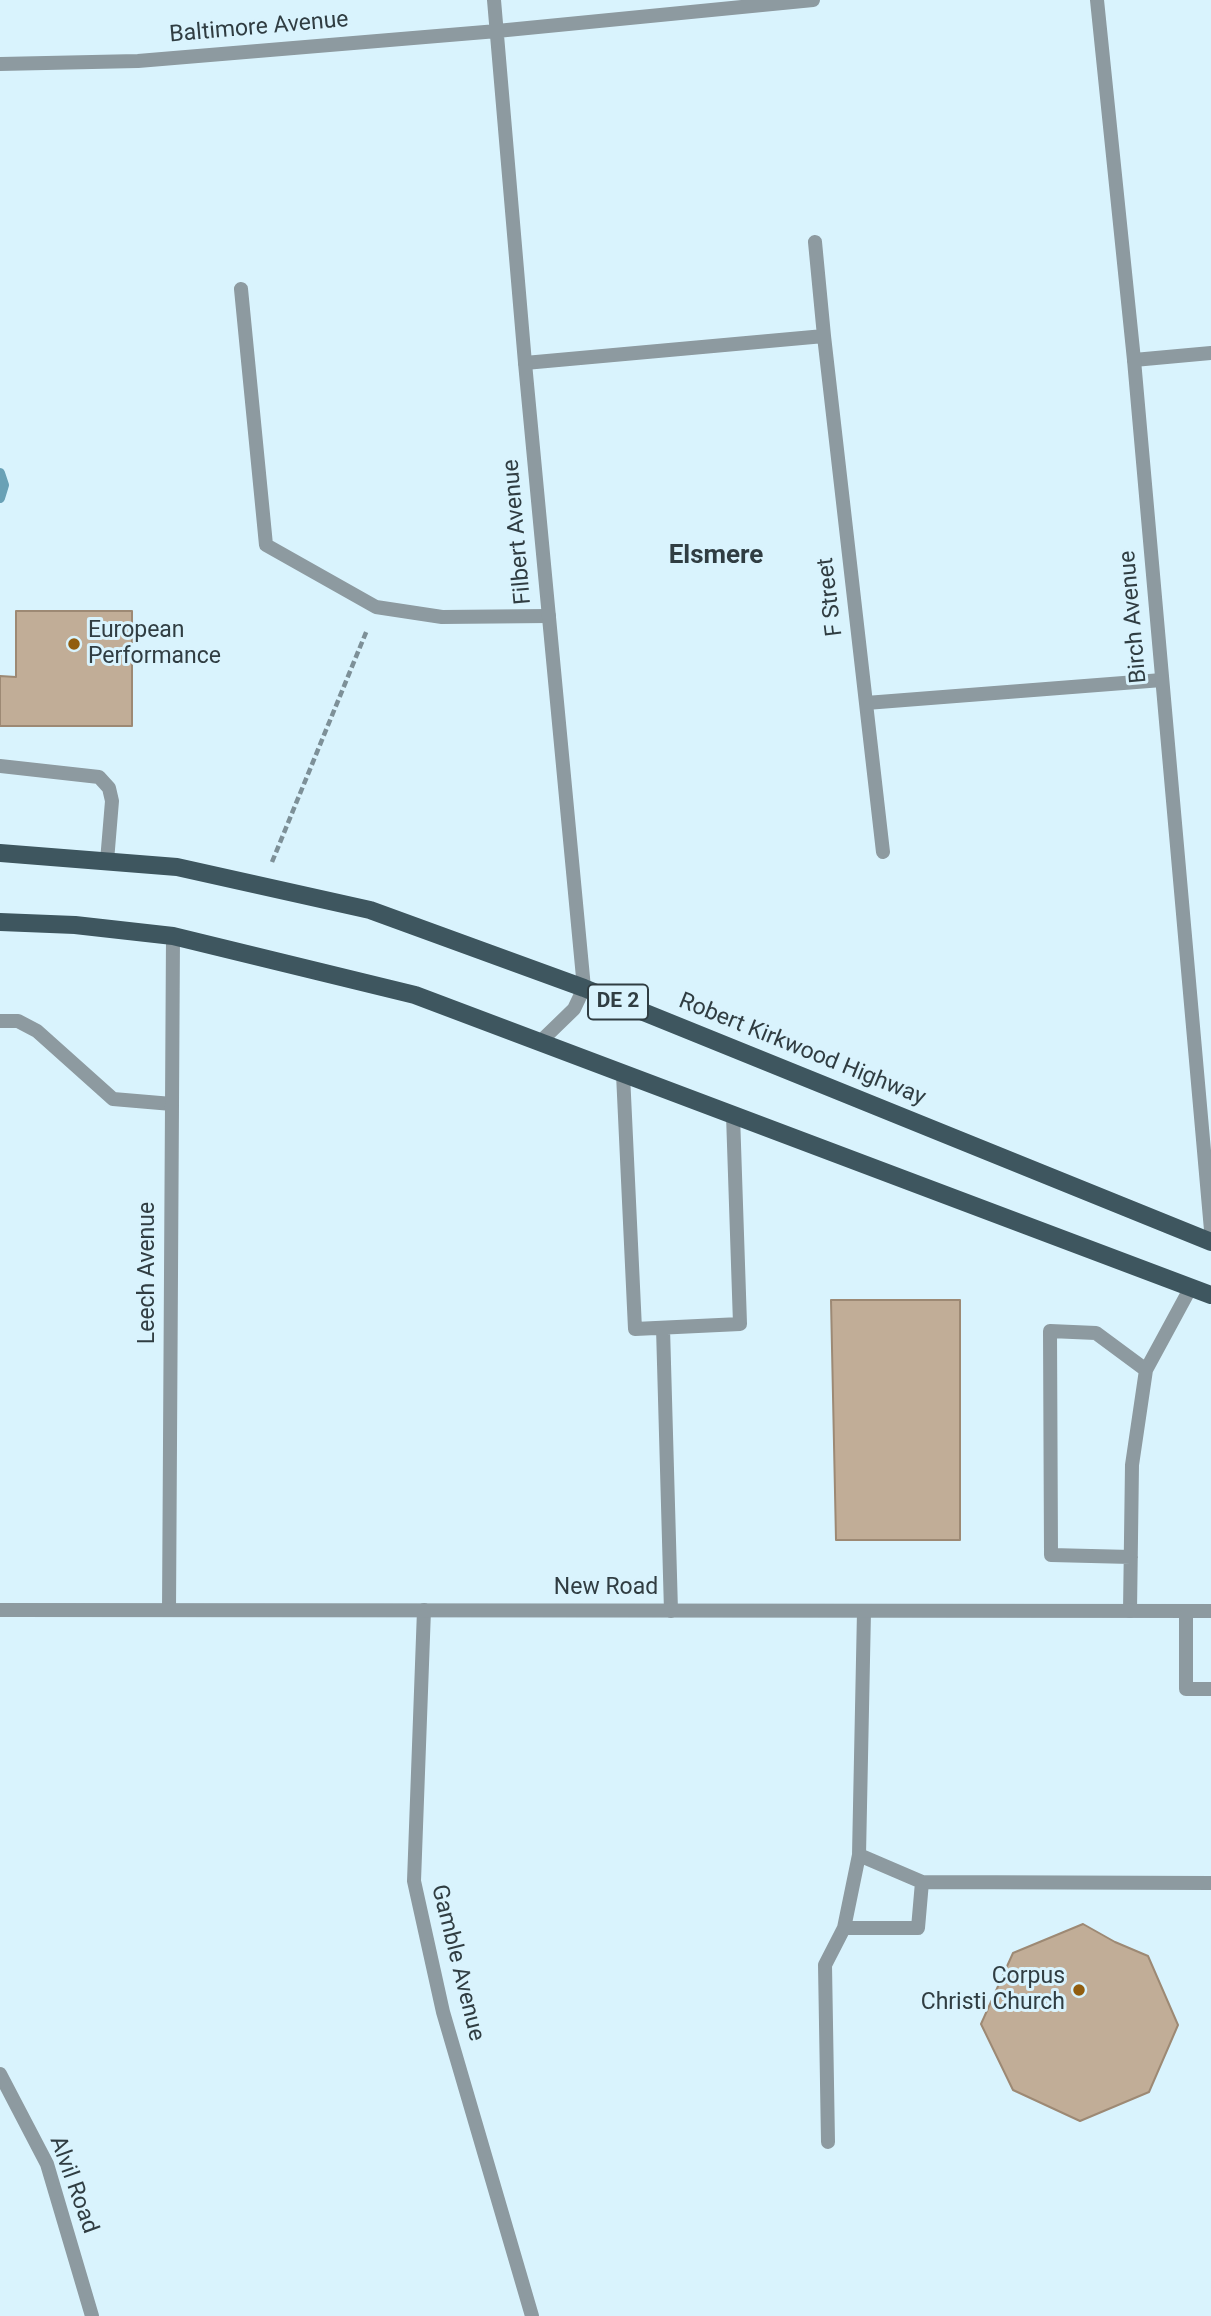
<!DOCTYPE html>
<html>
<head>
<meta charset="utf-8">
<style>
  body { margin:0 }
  canvas { display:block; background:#d9f3fd }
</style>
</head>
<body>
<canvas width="1211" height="2316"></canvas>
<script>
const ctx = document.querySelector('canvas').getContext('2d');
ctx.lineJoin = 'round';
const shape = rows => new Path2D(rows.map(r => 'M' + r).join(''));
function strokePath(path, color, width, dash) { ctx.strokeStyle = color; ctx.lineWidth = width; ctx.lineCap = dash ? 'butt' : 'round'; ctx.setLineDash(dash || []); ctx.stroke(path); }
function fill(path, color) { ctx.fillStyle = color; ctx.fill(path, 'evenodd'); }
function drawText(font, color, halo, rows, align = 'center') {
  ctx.font = font + ' Roboto,sans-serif'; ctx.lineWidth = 6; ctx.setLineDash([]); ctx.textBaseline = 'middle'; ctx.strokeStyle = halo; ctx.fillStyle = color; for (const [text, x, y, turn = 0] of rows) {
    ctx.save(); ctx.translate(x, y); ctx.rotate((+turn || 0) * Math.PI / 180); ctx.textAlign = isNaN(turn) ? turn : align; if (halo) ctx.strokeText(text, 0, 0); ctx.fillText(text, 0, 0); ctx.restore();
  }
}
strokePath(shape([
  [0,473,4,485,0,498]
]), '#69a1b6', 10);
const building = shape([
  [16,611,132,611,132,726,0,726,0,676,16,677,16,611],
  [831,1300,960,1300,960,1540,836,1540,831,1300],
  [1083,1924,1115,1942,1148,1956,1178,2025,1149,2092,1080,2121,1013,2090,981,2024,1013,1953,1083,1924]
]);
fill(building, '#c1ad97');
strokePath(building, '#9d8974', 2);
strokePath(shape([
  [272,862,367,630]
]), '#7d9098', 4.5, [7, 3.5]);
strokePath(shape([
  [815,242,824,336,883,852],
  [241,289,266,545,376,607,442,617,549,616],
  [1134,360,1211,353],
  [525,363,824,336],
  [866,703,1162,680],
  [0,766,99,777,109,788,112,801,107,861],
  [0,1021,18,1021,37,1031,113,1099,172,1104],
  [623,1074,635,1329,740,1324,733,1115],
  [663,1328,671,1611],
  [1131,1557,1051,1555,1050,1331,1096,1333,1146,1370],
  [864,1611,859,1855,844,1928,918,1928,922,1882,1211,1883],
  [1130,1611,1132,1465,1146,1370,1191,1287],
  [1186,1611,1186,1689,1211,1689],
  [859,1855,922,1882],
  [828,2142,825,1965,844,1928]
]), '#8d9aa0', 14);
strokePath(shape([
  [494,0,525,363,584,988,574,1009,540,1042],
  [1097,0,1134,360,1211,1230],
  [0,64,138,61,497,31,813,0],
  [169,1610,173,936],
  [424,1610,414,1881,443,2012,532,2316],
  [0,2074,47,2164,92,2316]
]), '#8d9aa0', 14);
strokePath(shape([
  [0,1610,1211,1611]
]), '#8d9aa0', 14);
strokePath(shape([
  [0,853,177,867,370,910,584,988,1211,1242],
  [0,922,75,925,173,936,415,995,1211,1295]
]), '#3e565f', 18);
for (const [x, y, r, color] of [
  [74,644,7,"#915d0f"],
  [1079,1990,7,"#915d0f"]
]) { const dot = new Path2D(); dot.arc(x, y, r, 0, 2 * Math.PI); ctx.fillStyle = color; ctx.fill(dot); strokePath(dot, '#d9f3fd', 2.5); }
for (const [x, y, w] of [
  [618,1002,60]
]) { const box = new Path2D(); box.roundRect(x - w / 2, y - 17.5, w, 35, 5); ctx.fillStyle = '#d9f3fd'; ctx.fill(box); strokePath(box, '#303d42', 2); }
drawText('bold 21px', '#303d42', null, [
  ["DE 2",618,1002]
]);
drawText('23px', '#303d42', '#d9f3fd', [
  ["Baltimore Avenue",259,28,-5],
  ["Filbert Avenue",518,532,-95],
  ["F Street",831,597,-97],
  ["Birch Avenue",1134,617,-95],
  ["Robert Kirkwood Highway",802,1050,22],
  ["Leech Avenue",148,1273,-90],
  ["New Road",606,1588],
  ["Gamble Avenue",457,1963,76],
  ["Alvil Road",73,2185,70]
]);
drawText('23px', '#303d42', '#d9f3fd', [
  ["European",88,631],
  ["Performance",88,657],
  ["Corpus",1065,1977,"right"],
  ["Christi Church",1065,2003,"right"]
], 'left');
drawText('bold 26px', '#303d42', '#d9f3fd', [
  ["Elsmere",716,556]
]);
</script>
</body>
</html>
